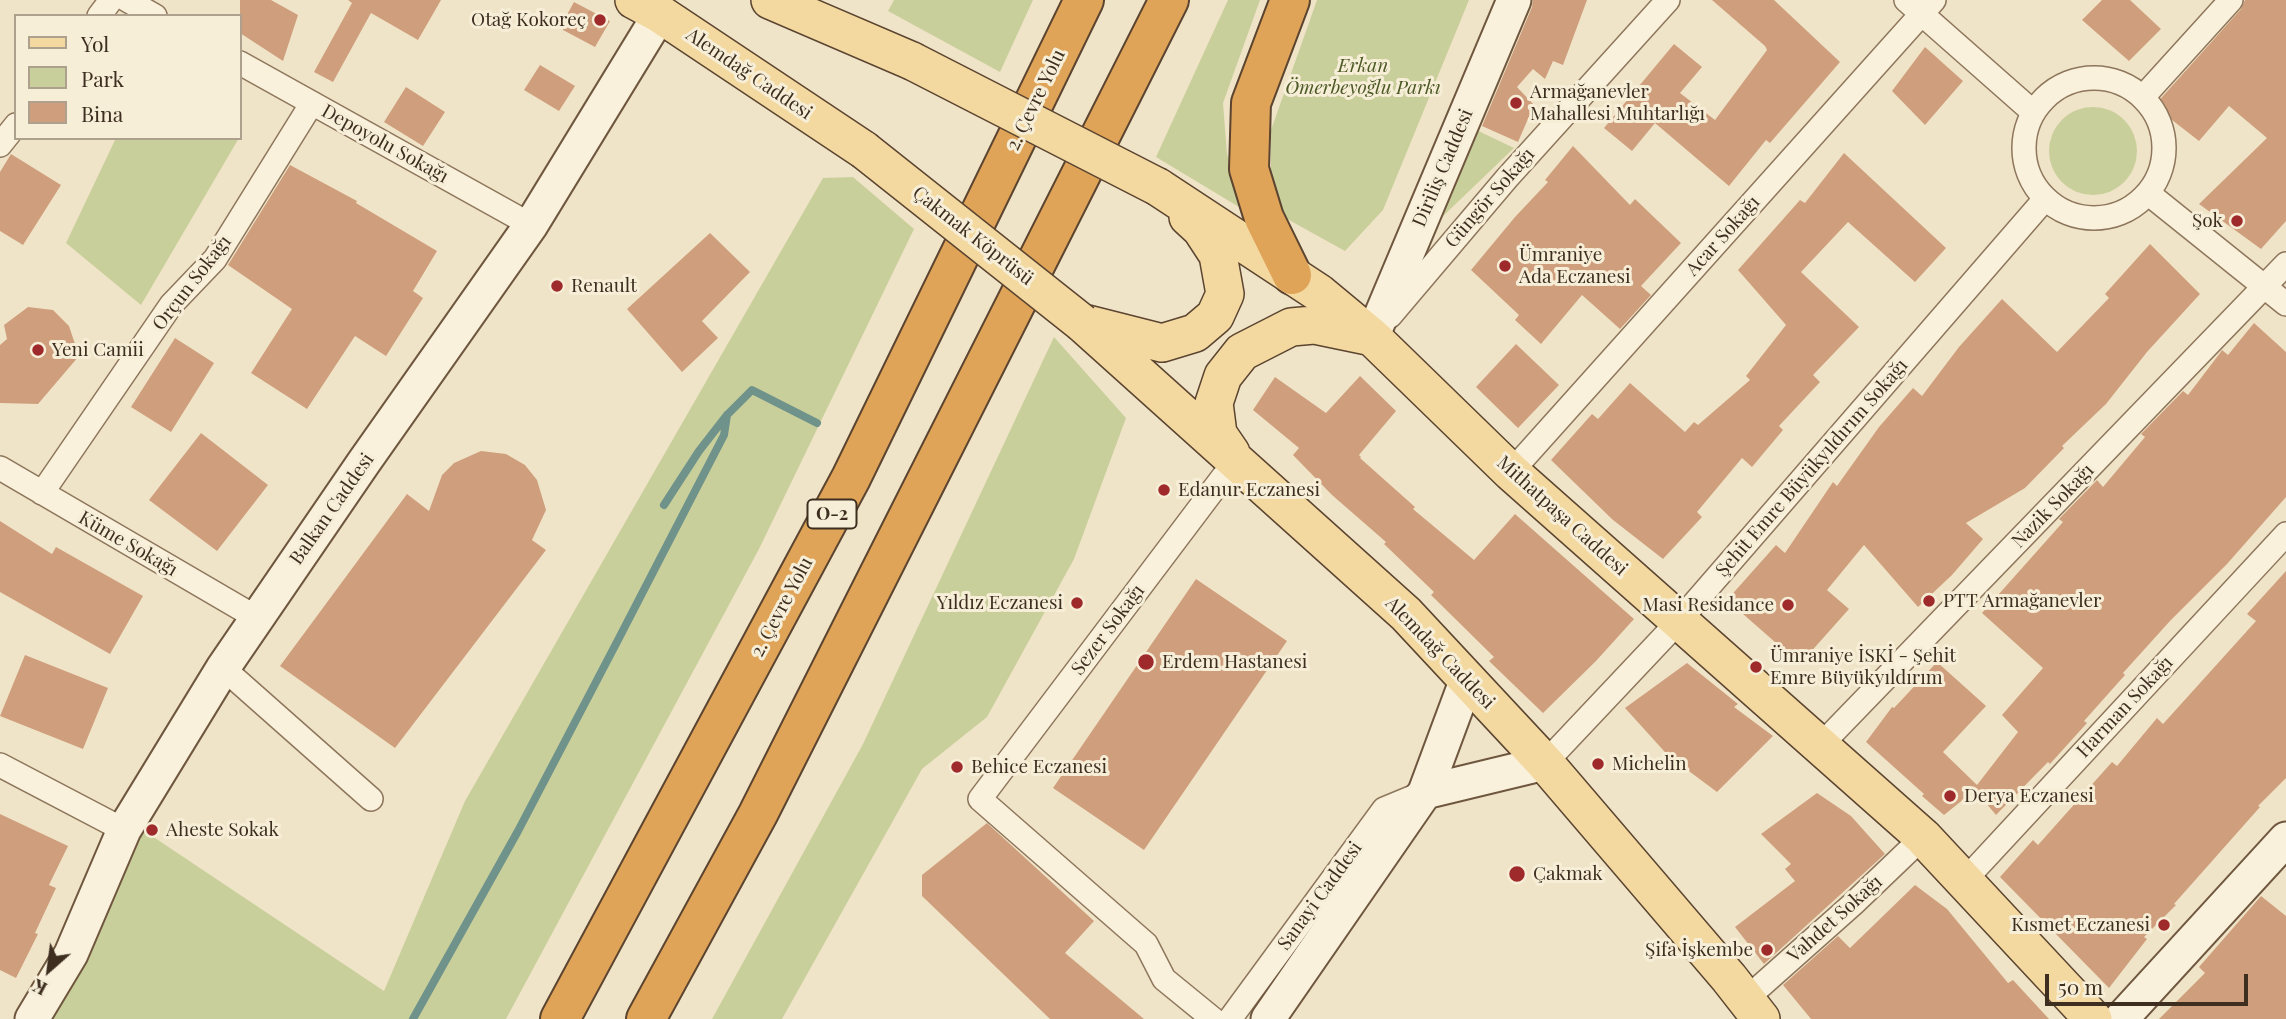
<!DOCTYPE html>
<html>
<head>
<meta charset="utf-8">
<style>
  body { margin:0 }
  #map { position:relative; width:2286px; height:1019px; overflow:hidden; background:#f0e4c8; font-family:"Playfair Display",serif }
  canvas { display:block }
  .legend { position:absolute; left:14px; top:14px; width:228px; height:126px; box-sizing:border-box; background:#f7eed8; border:2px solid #ada18e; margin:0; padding:9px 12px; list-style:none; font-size:21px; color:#3d2e20 }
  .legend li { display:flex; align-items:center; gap:14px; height:35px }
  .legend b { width:35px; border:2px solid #ada18e }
  .north { position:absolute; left:14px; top:935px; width:70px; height:70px; -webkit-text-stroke:5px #f7eed8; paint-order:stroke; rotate:208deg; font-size:19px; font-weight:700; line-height:28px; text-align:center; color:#3d2e20 }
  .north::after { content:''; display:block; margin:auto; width:24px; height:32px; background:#3d2e20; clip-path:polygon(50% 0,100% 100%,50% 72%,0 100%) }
  .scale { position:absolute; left:2045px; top:974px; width:203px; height:32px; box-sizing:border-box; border:4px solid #3d2e20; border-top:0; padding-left:9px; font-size:21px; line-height:24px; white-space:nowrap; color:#3d2e20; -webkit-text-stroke:5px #f7eed8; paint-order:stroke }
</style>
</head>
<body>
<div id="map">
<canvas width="2286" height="1019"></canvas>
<ul class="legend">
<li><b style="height:9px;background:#f3d9a0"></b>Yol</li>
<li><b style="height:19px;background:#c9cf9b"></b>Park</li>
<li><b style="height:19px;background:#cf9f7d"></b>Bina</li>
</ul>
<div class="north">K</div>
<div class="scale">50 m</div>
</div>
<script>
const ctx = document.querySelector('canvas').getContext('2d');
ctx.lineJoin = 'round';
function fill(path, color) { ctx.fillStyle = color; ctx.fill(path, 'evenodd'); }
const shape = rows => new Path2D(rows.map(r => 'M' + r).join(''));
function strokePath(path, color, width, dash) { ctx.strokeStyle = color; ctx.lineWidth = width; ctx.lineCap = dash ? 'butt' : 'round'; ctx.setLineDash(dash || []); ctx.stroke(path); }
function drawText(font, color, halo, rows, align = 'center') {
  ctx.font = font + ' "Playfair Display",serif'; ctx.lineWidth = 6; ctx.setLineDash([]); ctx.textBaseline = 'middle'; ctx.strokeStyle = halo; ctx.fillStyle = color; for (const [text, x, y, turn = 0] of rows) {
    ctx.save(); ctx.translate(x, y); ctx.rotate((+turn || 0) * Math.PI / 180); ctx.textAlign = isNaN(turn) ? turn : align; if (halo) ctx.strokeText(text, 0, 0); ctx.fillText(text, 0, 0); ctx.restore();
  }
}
fill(shape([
  [894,0,1033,0,1000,72,888,11],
  [1228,0,1260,0,1223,103,1227,154,1244,210,1156,157],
  [1317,0,1469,0,1383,210,1345,251,1280,215,1271,171,1271,130],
  '2049 151a44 44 0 1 1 88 0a44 44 0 1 1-88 0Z',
  [1470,127,1514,148,1439,220,1427,210],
  [116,138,239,138,141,305,66,243],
  [853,177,914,229,759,549,506,1019,43,1019,143,830,384,991,465,801,823,178],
  [1054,337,1126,418,1074,559,987,717,922,769,782,1019,712,1019,863,744]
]), '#c9cf9b');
strokePath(shape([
  [664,505,699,451,727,415,752,390,817,423],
  [413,1019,518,831,618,640,724,435,727,415]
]), '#6f938a', 8);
fill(shape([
  [240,0,271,0,298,15,283,61,240,33],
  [348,0,441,0,418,40,371,13,333,82,314,72,352,3],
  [1533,0,1587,0,1563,65,1553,61,1545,79,1533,69,1517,87,1534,105,1518,142,1482,126,1532,7],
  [1712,0,1774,0,1840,62,1770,143,1766,140,1729,186,1655,123,1632,151,1604,128,1674,44,1702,67,1680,93,1715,120,1767,50,1765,46],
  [2102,0,2130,0,2161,29,2129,61,2082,20],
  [2245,0,2286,0,2286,221,2261,249,2199,204,2267,138,2229,106,2199,141,2154,106,2241,9],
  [574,2,610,21,595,47,563,30,563,22],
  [1925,47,1963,81,1925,125,1892,91],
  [540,65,575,86,559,111,524,90],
  [406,87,445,112,423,146,384,122],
  [1573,146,1630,205,1635,199,1681,243,1641,286,1651,295,1620,329,1582,295,1541,344,1515,320,1519,315,1471,270,1515,217,1548,182,1545,180],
  [1844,153,1946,248,1915,282,1848,222,1801,272,1859,327,1813,375,1820,382,1779,426,1783,430,1752,467,1742,458,1697,512,1702,517,1663,559,1613,520,1551,460,1592,414,1598,419,1630,383,1685,432,1694,422,1698,425,1750,380,1746,376,1786,325,1738,270,1800,200,1805,203],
  [11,154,61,185,23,245,0,231,0,172],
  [290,165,357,201,356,203,437,251,413,291,423,298,386,356,355,336,307,409,251,373,292,309,228,265],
  [710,233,750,272,702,321,718,338,682,372,627,309],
  [2150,244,2200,294,2147,352,2106,404,2062,446,2064,448,2025,488,1966,523,1983,539,1952,575,1918,607,1864,545,1827,590,1849,609,1800,664,1727,600,1776,545,1785,553,1833,482,1837,486,1879,427,1913,388,1922,396,1959,347,2002,299,2057,352,2109,298,2105,294],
  [28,307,53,310,69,326,79,356,38,404,0,403,0,345,7,339,4,325],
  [2254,323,2286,352,2286,497,2227,564,2170,621,2123,673,2125,675,2084,721,2087,723,2050,764,2048,762,1996,815,1975,790,1944,815,1922,796,1924,794,1866,742,1892,707,1894,708,1937,662,1986,706,1943,752,1977,785,2018,732,2002,715,2043,668,1982,613,2063,522,2059,519,2097,480,2103,487,2145,437,2141,434,2183,391,2188,395,2220,353,2222,350,2228,355],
  [175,338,214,363,171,432,131,407],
  [1516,344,1559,385,1518,428,1476,387],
  [1360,376,1396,411,1359,455,1361,457,1360,458,1415,507,1413,509,1474,560,1515,514,1634,619,1596,661,1543,713,1489,661,1494,657,1431,595,1434,592,1384,544,1386,542,1332,495,1293,455,1299,448,1253,410,1275,377,1326,413],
  [201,433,268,485,217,551,149,500],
  [481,451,506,454,525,465,537,480,546,510,532,540,546,550,395,748,280,666,407,494,429,511,442,475,454,463],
  [0,521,52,554,56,547,143,596,110,654,0,592],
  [2286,571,2286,778,2258,806,2260,807,2174,904,2176,905,2144,937,2147,939,2109,988,2000,877,2033,840,2038,845,2112,762,2117,766,2157,718,2163,724,2256,621,2247,614],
  [1196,579,1287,641,1144,850,1053,788],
  [25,655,108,688,83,749,0,716],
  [1687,663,1738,704,1734,707,1773,736,1717,792,1674,760,1673,761,1625,708],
  [1817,793,1851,816,1885,854,1764,964,1735,927,1795,881,1785,869,1791,864,1761,834],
  [0,814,68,846,49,885,56,888,35,933,38,934,16,978,0,970],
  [987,823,1094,921,1065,953,1144,1019,1050,1019,922,896,922,875],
  [1915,885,1947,909,2008,983,2013,980,2049,1019,1811,1019,1783,985,1838,936,1850,948],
  [2261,896,2286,916,2286,1019,2159,1019,2205,973,2199,967]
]), '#cf9f7d');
const street = shape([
  [127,0,155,16],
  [1906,0,2033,112],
  [99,16,111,0],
  [240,63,531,225],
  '2024 148a70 70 0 1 1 140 0a70 70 0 1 1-140 0Z',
  [2143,97,2231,0],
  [0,145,16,125],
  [2149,194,2286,304],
  [1390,316,1507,178,1668,0],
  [0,468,257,618],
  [1511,472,1934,0],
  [42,493,171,305,215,259,312,103],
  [223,668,371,799],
  [1820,746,2286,264],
  [1545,763,1679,621,2045,199],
  [0,765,124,830],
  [1964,881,2286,534],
  [1745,1000,1853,904,1923,837],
  [1213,1019,1164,979,1146,944,980,799,1223,477,1238,463],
  [1230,1019,1384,809,1425,792]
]);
const secondary = shape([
  [1372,337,1514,0],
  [1425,792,1545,763],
  [32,1019,71,954,124,830,223,668,364,462,531,225,660,14],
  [1268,1019,1425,792,1467,679],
  [2121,1019,2286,839]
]);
const primary = shape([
  [634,0,660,14,864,150],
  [770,0,912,61],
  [1158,187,1319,293,1372,337,1511,472,1923,837,2093,1019],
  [1082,323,1406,614,1545,763,1729,978,1761,1019],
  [1087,324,1162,343,1195,333,1215,316,1225,294,1218,255,1201,229,1188,217],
  [1231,453,1218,434,1214,403,1223,376,1242,352,1291,327,1314,325,1367,336]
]);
const highway = shape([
  [1290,0,1251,103,1249,169,1264,218,1292,275],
  [560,1019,851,478,1084,0],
  [646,1019,758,814,1169,0]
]);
strokePath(street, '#8d765c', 26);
strokePath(secondary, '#6f573f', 37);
strokePath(primary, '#5b4430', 40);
strokePath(highway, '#5b4430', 42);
strokePath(street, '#faf1dc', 23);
strokePath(secondary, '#faf1dc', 33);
strokePath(primary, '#f3d9a0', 37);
strokePath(highway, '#e0a458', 38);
const primaryBridge = shape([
  [912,61,1158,187],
  [864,150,1082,323]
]);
strokePath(primaryBridge, '#5b4430', 40, []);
strokePath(primaryBridge, '#f3d9a0', 37);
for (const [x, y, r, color] of [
  [600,20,7,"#9e2a2b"],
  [1516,103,7,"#9e2a2b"],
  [2237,221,7,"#9e2a2b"],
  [1505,266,7,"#9e2a2b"],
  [557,286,7,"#9e2a2b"],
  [38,350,7,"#9e2a2b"],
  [1164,490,7,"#9e2a2b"],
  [1929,601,7,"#9e2a2b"],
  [1077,603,7,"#9e2a2b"],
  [1788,605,7,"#9e2a2b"],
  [1146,662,9,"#9e2a2b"],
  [1756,667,7,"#9e2a2b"],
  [1598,764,7,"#9e2a2b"],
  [957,767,7,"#9e2a2b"],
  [1950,796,7,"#9e2a2b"],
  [152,830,7,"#9e2a2b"],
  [1517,874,9,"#9e2a2b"],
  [2164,925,7,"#9e2a2b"],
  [1767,950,7,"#9e2a2b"]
]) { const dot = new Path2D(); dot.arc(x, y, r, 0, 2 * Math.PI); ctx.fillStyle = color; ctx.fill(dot); strokePath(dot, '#f7eed8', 2.5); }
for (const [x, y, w] of [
  [832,514,49]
]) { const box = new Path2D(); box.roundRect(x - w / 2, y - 14.5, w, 29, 5); ctx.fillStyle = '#f7eed8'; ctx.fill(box); strokePath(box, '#3d2e20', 2); }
drawText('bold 18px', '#3d2e20', null, [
  ["O-2",832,514]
]);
drawText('19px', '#3d2e20', '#f7eed8', [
  ["Otağ Kokoreç",586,20,"right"],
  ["Armağanevler",1530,92],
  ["Mahallesi Muhtarlığı",1530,114],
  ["Şok",2223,221,"right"],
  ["Ümraniye",1519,255],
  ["Ada Eczanesi",1519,277],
  ["Renault",571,286],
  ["Yeni Camii",52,350],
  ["Edanur Eczanesi",1178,490],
  ["PTT Armağanevler",1943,601],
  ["Yıldız Eczanesi",1063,603,"right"],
  ["Masi Residance",1774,605,"right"],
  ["Ümraniye İSKİ - Şehit",1770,656],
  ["Emre Büyükyıldırım",1770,678],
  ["Erdem Hastanesi",1162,662],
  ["Michelin",1612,764],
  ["Behice Eczanesi",971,767],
  ["Derya Eczanesi",1964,796],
  ["Aheste Sokak",166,830],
  ["Çakmak",1533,874],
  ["Kısmet Eczanesi",2150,925,"right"],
  ["Şifa İşkembe",1753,950,"right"]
], 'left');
drawText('italic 19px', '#4d5a26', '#f7eed8', [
  ["Erkan",1363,66],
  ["Ömerbeyoğlu Parkı",1363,88]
]);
drawText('19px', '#3d2e20', '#f7eed8', [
  ["Alemdağ Caddesi",749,74,34],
  ["2. Çevre Yolu",1036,100,-64],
  ["Depoyolu Sokağı",385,144,29],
  ["Diriliş Caddesi",1443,168,-67],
  ["Güngör Sokağı",1490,198,-49],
  ["Çakmak Köprüsü",973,236,38],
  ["Acar Sokağı",1723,236,-48],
  ["Orçun Sokağı",192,283,-52],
  ["Şehit Emre Büyükyıldırım Sokağı",1812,468,-49],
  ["Nazik Sokağı",2053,506,-46],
  ["Balkan Caddesi",332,509,-55],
  ["Mithatpaşa Caddesi",1562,516,42],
  ["Küme Sokağı",128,544,30],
  ["2. Çevre Yolu",782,607,-62],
  ["Sezer Sokağı",1108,630,-53],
  ["Alemdağ Caddesi",1440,653,46],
  ["Harman Sokağı",2125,707,-47],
  ["Sanayi Caddesi",1320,896,-54],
  ["Vahdet Sokağı",1835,919,-42]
]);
</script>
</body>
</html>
